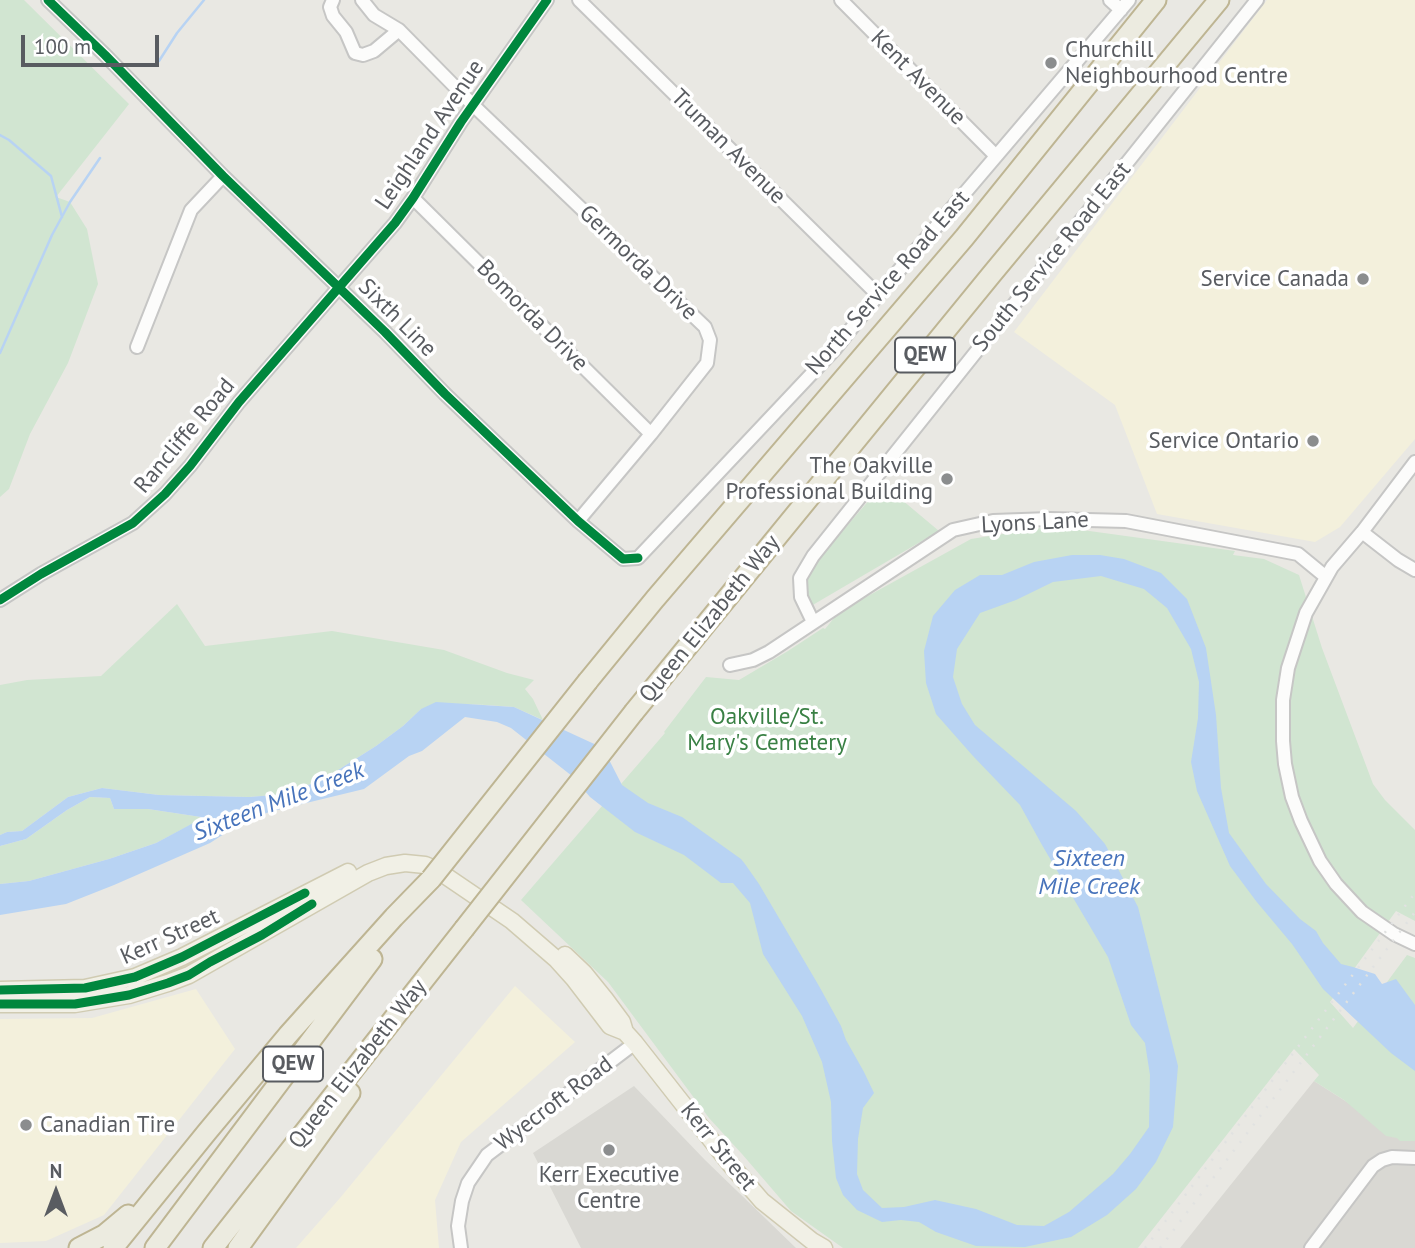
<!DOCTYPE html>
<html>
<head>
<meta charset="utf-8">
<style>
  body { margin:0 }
  #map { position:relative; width:1415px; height:1248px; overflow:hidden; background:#e9e8e3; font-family:"PT Sans",sans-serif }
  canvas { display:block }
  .north { position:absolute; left:21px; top:1157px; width:70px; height:70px; -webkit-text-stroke:5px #fff; paint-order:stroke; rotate:0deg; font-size:19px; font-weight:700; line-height:28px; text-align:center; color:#595c61 }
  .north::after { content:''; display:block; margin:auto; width:24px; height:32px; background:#595c61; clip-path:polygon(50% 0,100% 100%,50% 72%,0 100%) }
  .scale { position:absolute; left:21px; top:35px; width:138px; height:32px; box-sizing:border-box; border:4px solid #595c61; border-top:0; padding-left:9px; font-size:21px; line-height:24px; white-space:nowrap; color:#595c61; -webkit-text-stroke:5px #fff; paint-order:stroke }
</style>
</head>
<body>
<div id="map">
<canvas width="1415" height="1248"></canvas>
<div class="north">N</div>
<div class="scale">100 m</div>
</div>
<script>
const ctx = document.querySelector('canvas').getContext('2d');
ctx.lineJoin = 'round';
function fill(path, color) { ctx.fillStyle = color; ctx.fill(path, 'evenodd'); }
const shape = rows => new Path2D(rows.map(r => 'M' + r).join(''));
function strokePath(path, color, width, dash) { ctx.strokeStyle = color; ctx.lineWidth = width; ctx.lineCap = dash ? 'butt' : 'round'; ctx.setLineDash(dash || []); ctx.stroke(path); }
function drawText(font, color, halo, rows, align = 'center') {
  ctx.font = font + ' "PT Sans",sans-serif'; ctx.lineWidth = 7; ctx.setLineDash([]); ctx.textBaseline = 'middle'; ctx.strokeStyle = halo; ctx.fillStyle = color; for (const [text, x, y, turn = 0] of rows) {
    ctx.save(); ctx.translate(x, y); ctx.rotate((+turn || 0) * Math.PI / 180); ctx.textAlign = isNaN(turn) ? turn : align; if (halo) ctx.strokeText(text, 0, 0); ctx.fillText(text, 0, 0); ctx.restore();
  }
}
fill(shape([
  [1267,0,1415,0,1415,439,1340,527,1315,542,1157,514,1115,405,1014,332],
  [515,986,575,1042,461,1142,435,1200,439,1248,296,1248,340,1198],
  [196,989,235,1049,104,1215,46,1241,0,1243,0,1019,92,1018]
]), '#f3f0dc');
fill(shape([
  [1314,1081,1383,1125,1415,1141,1415,1248,1180,1248],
  [634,1086,705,1160,796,1248,581,1248,533,1153]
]), '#d9d8d3');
fill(shape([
  [0,0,24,0,129,104,56,197,70,202,87,229,98,284,68,363,30,434,9,489,0,497],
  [883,484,939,531,811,606,804,590,808,571],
  [1053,526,1235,551,1233,555,1264,559,1299,575,1322,648,1373,784,1385,800,1415,830,1415,921,1396,911,1330,1002,1353,1028,1407,955,1415,958,1415,1141,1400,1141,1397,1138,1386,1136,1344,1100,1314,1081,1319,1075,1294,1049,1138,1248,843,1248,791,1211,742,1154,709,1118,608,982,521,900,665,733,664,732,706,677,739,680,788,651,823,628,825,629,839,612,971,539],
  [177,604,205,646,332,631,444,650,507,673,534,680,525,689,533,699,543,720,514,707,487,705,464,704,421,709,403,726,376,746,327,777,287,794,249,797,159,795,102,788,68,797,22,831,7,832,0,835,0,685,27,680,101,676],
  [90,797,110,798,114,809,148,809,201,817,198,821,156,843,109,859,29,881,0,884,0,846,26,839,67,810]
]), '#d1e5d1');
fill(shape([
  [1072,555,1100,555,1124,559,1161,573,1187,599,1206,648,1216,715,1221,788,1229,833,1266,884,1300,919,1316,931,1323,943,1341,964,1353,967,1375,974,1382,984,1396,979,1415,1005,1415,1071,1391,1053,1323,989,1292,944,1256,901,1230,866,1197,791,1191,762,1198,718,1199,682,1191,649,1167,608,1144,589,1101,576,1053,582,1016,600,980,613,957,649,953,677,962,704,975,725,1076,811,1105,844,1138,907,1178,1066,1173,1127,1156,1162,1136,1189,1107,1215,1071,1237,1025,1247,976,1246,936,1232,919,1222,901,1220,882,1222,857,1210,843,1195,836,1178,832,1141,831,1102,822,1062,802,1016,763,954,750,903,733,883,721,883,684,855,635,832,590,797,572,776,511,728,497,722,465,717,422,751,409,756,364,789,269,812,238,825,210,843,114,885,66,904,0,915,0,884,29,881,109,859,156,843,197,821,201,817,148,809,114,809,110,798,90,797,67,810,26,839,0,846,0,835,7,832,22,831,68,797,102,788,159,795,249,797,287,794,327,777,376,746,403,726,421,709,436,702,514,707,603,748,622,785,648,803,682,817,741,859,745,864,759,884,819,986,841,1026,846,1040,864,1072,874,1093,863,1108,858,1139,857,1174,863,1190,882,1208,904,1207,935,1200,976,1209,1017,1225,1044,1226,1069,1212,1113,1174,1130,1154,1149,1127,1150,1075,1145,1043,1131,1025,1108,957,1042,845,1020,805,973,756,936,714,926,683,924,651,933,616,955,590,980,575,1002,575,1034,562]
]), '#b8d3f3');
strokePath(shape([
  [159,61,177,33,204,0],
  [0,135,9,140,51,176,62,217],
  [0,353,52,235,70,202,100,158]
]), '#b8d3f3', 2.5);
const minor = shape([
  [48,0,105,55,223,176,385,332,445,394,578,521,623,559,638,558,835,349,878,295,1129,0],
  [333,0,330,7,333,16,346,32,355,53,363,55,374,51,399,30],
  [362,0,374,15,399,30,473,105,705,327,710,340,707,363,651,434,578,521],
  [579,0,878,295],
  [841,0,996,156],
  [1110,0,1121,10],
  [413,198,651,434],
  [137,347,191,210,223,176],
  [1415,462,1362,532,1332,567,1306,613,1288,668,1283,700,1283,741,1285,764,1292,797,1301,821,1320,861,1336,884,1362,912,1394,934,1415,944],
  [1362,532,1398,560,1415,570],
  [0,600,41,574,133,523,165,494,190,466,239,402,395,223,413,198,461,122,547,0],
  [813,622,801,597,800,578,813,556,1257,0],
  [730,665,753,660,769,652,953,530,993,521,1050,519,1126,521,1298,554,1326,577],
  [461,1248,458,1226,462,1201,468,1183,487,1155,635,1043],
  [1311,1248,1373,1166,1382,1160,1392,1157,1415,1158]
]);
const major = shape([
  [565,955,584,973,605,999,622,1022,625,1032],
  [0,990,85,988,135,977,182,957,348,872],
  [0,1004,75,1004,129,995,168,983,189,975,368,873,386,866,405,863,425,865,437,870,512,921,556,959,574,979,610,1026,625,1032,635,1043,730,1164,762,1201,812,1241,824,1248]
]);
const highway = shape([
  [588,681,655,599,964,238,1156,0],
  [634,712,991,275,1219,0],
  [79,1248,104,1235,128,1215],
  [113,1248,207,1132,288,1035,394,917,431,879],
  [155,1248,372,959],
  [213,1248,464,929],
  [238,1248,350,1093]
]);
strokePath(minor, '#c6c6c5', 16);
strokePath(major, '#d0cbb2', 19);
strokePath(highway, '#beb593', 23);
strokePath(minor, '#fcfcfb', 12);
strokePath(major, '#f1f0e6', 16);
strokePath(highway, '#ecebe0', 19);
strokePath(shape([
  [1145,1248,1415,893],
  [1160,1248,1415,912]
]), '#e1e2e1', 2.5, [2, 9]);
const highwayBridge = shape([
  [431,879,588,681],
  [464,929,634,712]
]);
strokePath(highwayBridge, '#beb593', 23, []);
strokePath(highwayBridge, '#ecebe0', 19);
strokePath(shape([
  [48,0,105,55,223,176,385,332,445,394,578,521,623,559,638,558],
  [0,600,41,574,133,523,165,494,190,466,239,402,395,223,413,198,461,122,547,0],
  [0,990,85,988,135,977,182,957,305,893],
  [0,1004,75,1004,129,995,168,983,189,975,210,962,262,935,312,904]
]), '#00873e', 9);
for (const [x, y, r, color] of [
  [1051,63,7,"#8b8d8e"],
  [1363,279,7,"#8b8d8e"],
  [1313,441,7,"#8b8d8e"],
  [947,479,7,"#8b8d8e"],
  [26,1125,7,"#8b8d8e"],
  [609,1150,7,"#8b8d8e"]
]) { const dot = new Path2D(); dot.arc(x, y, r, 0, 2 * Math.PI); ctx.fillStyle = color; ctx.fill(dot); strokePath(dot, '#fff', 2.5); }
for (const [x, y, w] of [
  [925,355,60],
  [293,1064,60]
]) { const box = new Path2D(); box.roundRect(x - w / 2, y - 17.5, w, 35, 5); ctx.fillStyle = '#fff'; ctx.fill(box); strokePath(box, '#595c61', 2); }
drawText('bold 21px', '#595c61', null, [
  ["QEW",925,355],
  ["QEW",293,1064]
]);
drawText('23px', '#595c61', '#fff', [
  ["Churchill",1065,50,"left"],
  ["Neighbourhood Centre",1065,76,"left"],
  ["Service Canada",1349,279],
  ["Service Ontario",1299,441],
  ["The Oakville",933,466],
  ["Professional Building",933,492],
  ["Canadian Tire",40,1125,"left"],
  ["Kerr Executive",609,1175,"center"],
  ["Centre",609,1201,"center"]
], 'right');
drawText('23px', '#595c61', '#fff', [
  ["Kent Avenue",918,78,45],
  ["Leighland Avenue",430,135,-56],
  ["Truman Avenue",728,147,45],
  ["South Service Road East",1052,257,-51],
  ["Germorda Drive",638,263,44],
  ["North Service Road East",888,283,-49],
  ["Bomorda Drive",532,316,45],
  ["Sixth Line",397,318,45],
  ["Rancliffe Road",185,436,-50],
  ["Lyons Lane",1035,523,-3],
  ["Queen Elizabeth Way",710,619,-51],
  ["Kerr Street",170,937,-24],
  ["Queen Elizabeth Way",358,1064,-52],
  ["Wyecroft Road",554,1104,-37],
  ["Kerr Street",718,1147,51]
]);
drawText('23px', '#398044', '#fff', [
  ["Oakville/St.",767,717],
  ["Mary's Cemetery",767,743]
]);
drawText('italic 24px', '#4773bb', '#fff', [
  ["Sixteen Mile Creek",279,802,-21],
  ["Sixteen",1089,859],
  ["Mile Creek",1089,887]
]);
</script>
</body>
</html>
